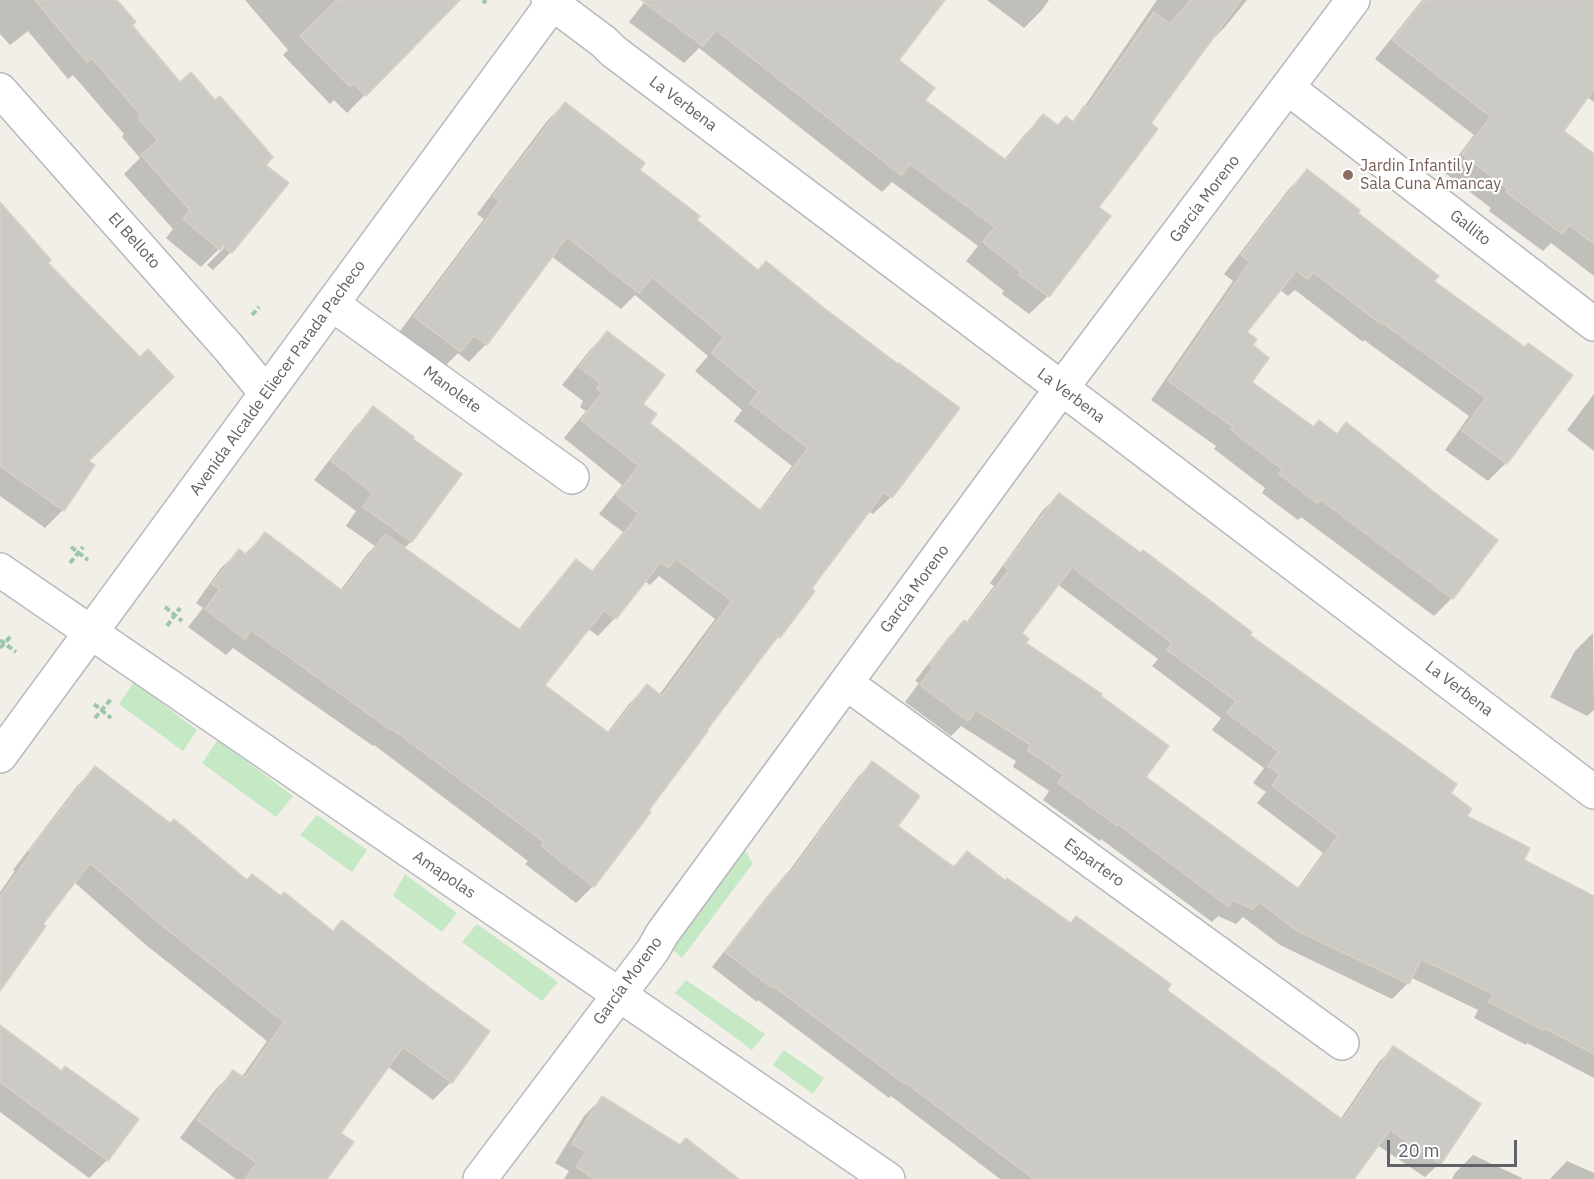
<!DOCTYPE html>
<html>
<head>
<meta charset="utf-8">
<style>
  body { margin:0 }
  #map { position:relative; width:1594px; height:1179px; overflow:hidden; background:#f1efe8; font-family:"IBM Plex Sans",sans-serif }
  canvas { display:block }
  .scale { position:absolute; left:1387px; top:1140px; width:130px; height:27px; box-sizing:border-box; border:3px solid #5f6368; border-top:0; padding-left:8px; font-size:18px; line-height:21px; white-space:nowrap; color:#5f6368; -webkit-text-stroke:4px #fff; paint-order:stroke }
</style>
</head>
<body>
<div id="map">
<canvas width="1594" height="1179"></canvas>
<div class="scale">20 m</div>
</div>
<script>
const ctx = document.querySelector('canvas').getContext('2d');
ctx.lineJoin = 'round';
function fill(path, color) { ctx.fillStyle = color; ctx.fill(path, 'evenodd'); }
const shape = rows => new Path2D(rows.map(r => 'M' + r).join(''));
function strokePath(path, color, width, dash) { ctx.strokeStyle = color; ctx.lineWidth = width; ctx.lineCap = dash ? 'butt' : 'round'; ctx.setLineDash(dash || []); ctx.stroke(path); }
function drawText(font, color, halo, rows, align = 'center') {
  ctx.font = font + ' "IBM Plex Sans",sans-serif'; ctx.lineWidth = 4.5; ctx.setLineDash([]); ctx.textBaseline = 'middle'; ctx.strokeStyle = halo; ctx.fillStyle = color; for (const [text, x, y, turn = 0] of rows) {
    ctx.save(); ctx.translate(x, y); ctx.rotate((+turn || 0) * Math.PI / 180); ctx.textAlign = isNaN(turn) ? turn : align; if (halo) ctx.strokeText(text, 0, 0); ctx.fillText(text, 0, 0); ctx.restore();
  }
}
fill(shape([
  [134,682,197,730,183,751,119,704],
  [218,740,293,796,276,817,202,763],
  [317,815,367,850,352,872,300,835],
  [745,851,753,863,682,958,672,949],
  [405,874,457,913,442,932,393,896],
  [477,924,558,982,542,1001,462,942],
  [686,980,765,1034,752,1050,675,993],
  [784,1050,824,1078,813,1094,773,1065]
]), '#c5e8c5');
fill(shape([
  [0,0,115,0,130,25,180,84,264,165,231,252,213,270,207,265,230,242,228,240,201,267,166,238,173,229,124,174,140,158,122,137,124,134,73,75,68,79,28,31,10,45,0,34],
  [245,0,432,0,445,13,347,113,334,100,330,104,283,55,288,50],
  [646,0,943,0,897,60,923,100,1004,160,1025,134,1043,116,1057,126,1071,122,1080,113,1157,0,1247,0,1225,27,1207,45,1149,124,1097,207,1108,216,1048,296,1029,314,1002,294,1004,291,966,261,978,246,892,182,882,192,699,48,684,63,629,22],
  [987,0,1049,0,1042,10,1024,28],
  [1422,0,1594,0,1594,102,1587,97,1562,132,1594,156,1594,276,1551,243,1543,251,1489,211,1491,208,1445,173,1474,135,1375,59],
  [565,104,695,220,891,497,873,514,868,511,810,589,813,591,779,637,765,651,705,731,593,886,576,903,525,864,528,861,374,745,373,746,233,648,226,655,188,627,203,608,196,603,221,568,239,551,244,555,265,534,340,591,368,553,375,546,346,526,356,511,314,480,355,427,373,408,410,440,460,474,411,542,403,549,518,630,559,579,576,561,591,572,623,532,599,514,622,485,564,438,586,411,580,407,583,401,562,385,590,350,607,333,641,404,648,424,759,511,792,466,734,421,742,410,695,371,708,356,635,295,621,309,551,256,486,344,469,362,458,353,442,369,397,335,484,219,477,214,547,121],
  [659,576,715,619,659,695,647,686,629,704,607,733,543,685,587,628,598,636,615,618,645,581,650,585],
  [1307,171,1432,281,1524,349,1506,463,1488,481,1445,450,1469,416,1364,340,1363,342,1295,290,1288,296,1279,289,1245,332,1251,345,1250,383,1313,429,1335,435,1346,424,1452,598,1434,616,1301,517,1298,520,1262,493,1265,488,1214,449,1216,446,1151,400,1233,281,1224,274,1289,189],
  [0,204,46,264,140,359,63,510,45,528,0,496],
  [1594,394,1594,451,1567,430],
  [1059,495,1248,636,1449,794,1465,817,1522,861,1594,909,1594,1078,1527,1043,1526,1045,1474,1018,1478,1010,1410,977,1408,983,1392,999,1280,945,1243,917,1236,924,1218,916,1212,922,1101,839,1100,841,1043,800,1049,791,1013,767,1016,761,961,726,951,736,905,702,919,683,915,681,948,638,964,622,966,623,994,586,990,583,1043,510],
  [1057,584,1158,659,1152,666,1221,718,1212,730,1264,768,1253,783,1266,792,1257,803,1323,853,1297,889,1143,777,1024,643,1020,633],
  [1593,633,1594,710,1587,716,1550,697,1575,651],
  [872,763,896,826,952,868,967,853,1005,882,1070,924,1076,918,1165,990,1340,1120,1379,1062,1393,1048,1440,1163,1425,1177,1377,1145,1352,1179,1000,1179,891,1096,889,1098,758,1000,757,1002,712,967,772,890,784,878,858,777],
  [95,768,451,1082,433,1100,387,1066,339,1133,325,1179,236,1179,180,1138,215,1090,233,1072,241,1078,267,1041,146,945,74,882,41,924,0,988,0,892,15,871,13,870,77,786],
  [0,1026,107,1160,89,1178,0,1112],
  [602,1098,720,1179,564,1179,569,1171,555,1163,584,1116],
  [1473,1155,1522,1178,1522,1179,1452,1179,1455,1173],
  [1567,1161,1594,1173,1594,1179,1550,1179]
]), '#0003');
const building = shape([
  [35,0,117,0,136,22,132,25,180,82,191,72,215,100,220,96,273,157,266,165,289,183,232,253,223,246,220,250,183,219,190,210,141,155,158,140,138,118,141,115,92,58,87,62,35,0],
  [337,0,460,0,366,96,353,83,350,87,300,36,337,0],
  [641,0,945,0,899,60,935,88,925,100,1006,160,1043,114,1058,125,1066,116,1073,122,1084,106,1087,108,1154,12,1170,24,1191,0,1241,0,1151,123,1158,129,1099,207,1111,216,1049,297,1019,275,1021,272,983,242,995,227,910,164,901,175,716,30,703,46,641,0],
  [1424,0,1594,0,1594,89,1564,131,1594,154,1594,244,1569,225,1562,234,1506,192,1508,189,1462,154,1491,117,1392,40,1424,0],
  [565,102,645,163,640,170,700,216,697,220,758,270,766,261,824,308,898,364,899,363,960,408,892,498,884,492,812,588,815,591,780,638,778,636,707,730,708,731,649,810,651,812,594,887,541,846,544,842,392,729,391,730,251,630,245,639,205,609,220,589,212,584,239,549,247,555,265,532,343,591,385,534,520,630,576,559,593,572,639,514,616,495,639,466,581,420,602,393,597,388,600,383,579,367,607,331,665,375,643,404,657,414,650,423,761,511,808,448,750,403,759,392,712,353,724,337,652,277,639,293,567,237,487,345,474,335,461,352,414,317,500,201,493,196,565,102],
  [676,559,732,601,662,696,647,684,609,733,545,685,604,610,616,619,661,562,668,568,676,559],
  [1307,169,1360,210,1358,213,1439,276,1434,281,1525,347,1528,343,1573,375,1507,464,1462,431,1486,398,1383,323,1382,325,1313,272,1308,279,1296,271,1247,332,1257,339,1253,345,1269,358,1252,382,1314,427,1319,420,1337,434,1346,422,1443,499,1498,540,1453,599,1320,499,1317,503,1279,474,1282,469,1231,430,1233,427,1168,381,1250,262,1241,255,1307,169],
  [0,202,51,260,48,263,140,357,148,349,174,377,89,461,95,465,64,511,0,466,0,202],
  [373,406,414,437,413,439,462,474,412,542,363,507,373,493,331,461,373,406],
  [1059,493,1141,553,1143,550,1252,632,1250,635,1457,784,1451,793,1472,809,1467,816,1530,848,1524,860,1594,896,1594,1054,1544,1028,1543,1030,1489,1002,1493,994,1421,959,1409,984,1296,930,1259,902,1253,909,1233,900,1229,907,1118,824,1117,826,1058,783,1064,775,1027,750,1031,745,976,710,968,721,920,685,933,667,929,664,964,620,968,623,1009,570,1004,566,1059,493],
  [1072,567,1172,643,1167,650,1236,701,1227,713,1279,752,1268,766,1280,775,1272,786,1338,836,1299,889,1146,777,1169,746,1101,696,1102,694,1026,643,1029,639,1022,633,1072,567],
  [872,761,920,796,898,826,954,867,967,851,1006,881,1007,878,1071,923,1076,916,1171,984,1167,990,1343,1120,1393,1046,1481,1104,1441,1164,1390,1130,1354,1179,1034,1179,906,1083,905,1084,773,986,772,988,725,952,787,873,789,875,872,761],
  [95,766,170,823,174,819,247,880,252,874,281,896,284,892,333,931,342,920,430,988,490,1031,452,1083,403,1047,341,1133,354,1142,327,1179,245,1179,257,1163,197,1120,233,1070,245,1078,284,1022,164,927,90,863,43,924,46,926,0,991,0,897,31,853,29,851,95,766],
  [0,1025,62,1071,65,1066,139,1119,108,1161,0,1082,0,1025],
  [602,1096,680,1145,686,1138,739,1179,595,1179,576,1167,586,1152,572,1144,602,1096]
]);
fill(building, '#cccac5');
strokePath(building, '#d6d1c6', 1.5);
const street = shape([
  [548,0,604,42,613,51,1108,423,1594,792],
  [1288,88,1594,324],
  [0,90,228,347,266,393],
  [332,304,572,477],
  [846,683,1342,1043],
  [480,1179,653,950,662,934,1061,389,1353,0]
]);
const secondary = shape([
  [0,570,888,1179],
  [0,756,555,0]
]);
strokePath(street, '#b5b8bc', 36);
strokePath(secondary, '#b6babf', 36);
strokePath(shape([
  [483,3,486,0],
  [252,315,259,307],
  [71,547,88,560],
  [70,563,83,547],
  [165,607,182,621],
  [167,626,180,608],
  [0,640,16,652],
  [0,648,12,635],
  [94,704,111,718],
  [95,718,112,698]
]), '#9cc7a9', 4, [6, 3]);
strokePath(street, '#fff', 33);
strokePath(secondary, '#fff', 33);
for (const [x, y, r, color] of [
  [1348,175,6,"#8d6e63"]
]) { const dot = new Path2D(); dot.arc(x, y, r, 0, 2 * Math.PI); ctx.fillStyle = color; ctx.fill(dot); strokePath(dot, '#fff', 2); }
drawText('16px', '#5f6368', '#fff', [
  ["La Verbena",683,104,37],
  ["García Moreno",1205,199,-53],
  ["Gallito",1470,228,38],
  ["El Belloto",134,241,48],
  ["Avenida Alcalde Eliecer Parada Pacheco",278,378,-54],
  ["Manolete",452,390,36],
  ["La Verbena",1071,396,37],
  ["García Moreno",915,589,-54],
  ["La Verbena",1459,689,37],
  ["Espartero",1094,863,36],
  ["Amapolas",444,875,34],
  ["García Moreno",628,981,-54]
]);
drawText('16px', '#785e54', '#fff', [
  ["Jardin Infantil y",1360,166],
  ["Sala Cuna Amancay",1360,184]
], 'left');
</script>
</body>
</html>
